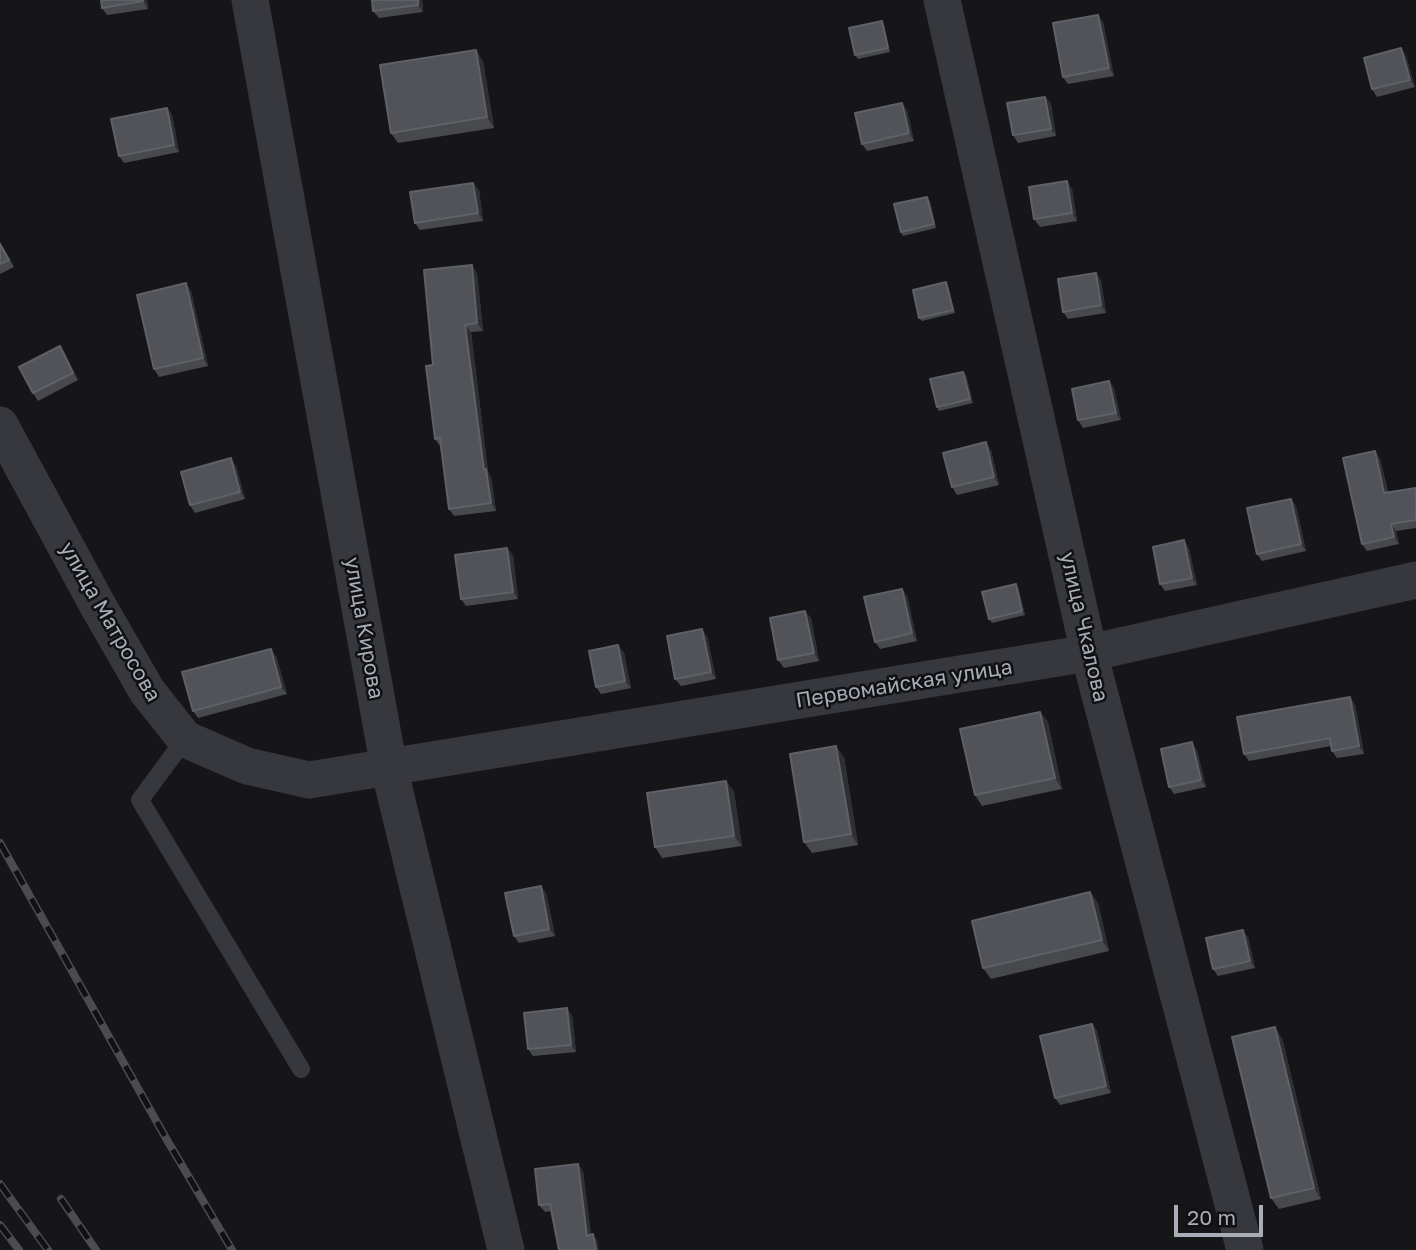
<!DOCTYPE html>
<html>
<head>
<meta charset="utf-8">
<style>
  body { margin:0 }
  #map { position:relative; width:1416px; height:1250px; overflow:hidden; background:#161618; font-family:"Golos Text",sans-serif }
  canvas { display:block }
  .scale { position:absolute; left:1174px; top:1205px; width:89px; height:32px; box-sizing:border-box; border:4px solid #a8adb8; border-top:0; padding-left:9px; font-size:21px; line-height:24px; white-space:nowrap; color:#a8adb8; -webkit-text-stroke:5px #111113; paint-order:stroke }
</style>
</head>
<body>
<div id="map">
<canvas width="1416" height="1250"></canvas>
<div class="scale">20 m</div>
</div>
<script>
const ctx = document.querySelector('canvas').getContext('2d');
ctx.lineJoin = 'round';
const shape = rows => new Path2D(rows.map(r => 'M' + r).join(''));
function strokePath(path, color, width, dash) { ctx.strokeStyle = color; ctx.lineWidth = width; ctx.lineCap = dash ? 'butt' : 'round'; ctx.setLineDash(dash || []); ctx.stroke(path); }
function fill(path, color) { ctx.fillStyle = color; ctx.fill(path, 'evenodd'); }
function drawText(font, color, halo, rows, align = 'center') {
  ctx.font = font + ' "Golos Text",sans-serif'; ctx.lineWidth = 5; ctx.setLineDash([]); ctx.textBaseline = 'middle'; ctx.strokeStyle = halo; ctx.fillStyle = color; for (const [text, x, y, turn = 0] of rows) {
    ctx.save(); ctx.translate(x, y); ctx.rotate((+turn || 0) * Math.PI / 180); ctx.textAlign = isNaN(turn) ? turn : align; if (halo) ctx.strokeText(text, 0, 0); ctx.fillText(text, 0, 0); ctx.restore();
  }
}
strokePath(shape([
  [185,739,140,800,301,1069]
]), '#37383d', 18);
strokePath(shape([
  [250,0,389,768,506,1250],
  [942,0,1089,653,1245,1250],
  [0,425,97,604,147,691,185,739,247,766,309,780,1089,653,1416,580]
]), '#37383d', 37);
const rail = shape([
  [0,843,167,1140,232,1250],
  [0,1184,48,1250],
  [61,1199,96,1250],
  [0,1225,19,1250]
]);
strokePath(rail, '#4a4c52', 8);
strokePath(rail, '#111113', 5, [16]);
fill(shape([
  [101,0,147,0,148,9,107,15,102,8],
  [372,0,422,0,423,12,379,18,373,11],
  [1098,15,1103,22,1114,76,1068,84,1063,77],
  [884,25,890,52,858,59,855,55],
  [1401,48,1406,56,1415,87,1377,97,1372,89],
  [483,61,494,128,398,143,391,133],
  [1045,97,1051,104,1056,136,1018,143,1013,135],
  [167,108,172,115,179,152,124,163,119,156],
  [907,110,914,141,867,151,862,144],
  [1072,189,1077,221,1040,227,1034,219],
  [479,190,483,221,420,230,415,223],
  [930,201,936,228,903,236,901,232],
  [0,242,14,267,0,274],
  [477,273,483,331,471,332,488,472,491,477,496,511,454,516,449,509,440,446,435,439,433,365],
  [1096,273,1101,281,1106,313,1068,319,1063,312],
  [946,282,948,286,955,313,922,321,919,318],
  [191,291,208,366,159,377,154,369],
  [65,354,78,380,38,401,33,393],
  [963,372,966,375,973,403,939,411,937,407],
  [1114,388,1121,420,1083,428,1078,420],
  [991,450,999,485,957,495,952,487],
  [1375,451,1380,459,1388,492,1416,488,1416,528,1396,531,1399,544,1367,551,1362,544],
  [236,466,245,499,195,513,190,505],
  [1291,499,1296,506,1306,551,1262,561,1257,554],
  [1189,548,1197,585,1165,591,1160,584],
  [513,555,518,599,466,606,461,599],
  [1018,587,1025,615,992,623,989,619],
  [902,589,907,596,917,641,880,649,875,642],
  [811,618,819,661,784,668,778,660],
  [707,636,716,679,681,686,675,679],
  [618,645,624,653,631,688,601,694,596,687],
  [276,656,287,694,198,718,193,711],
  [1355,704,1364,754,1337,758,1332,751,1331,746,1249,761,1244,754],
  [1040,712,1048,722,1062,789,982,806,975,795],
  [1197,750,1206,787,1174,794,1169,787],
  [844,757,858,845,812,853,804,842],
  [726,781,734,792,742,846,662,858,655,847],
  [1090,892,1098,903,1109,951,991,979,983,968],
  [546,893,555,936,519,943,514,936],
  [1248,937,1255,968,1218,976,1213,969],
  [567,1008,572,1016,576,1052,533,1056,528,1049],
  [1092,1024,1097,1031,1111,1093,1060,1105,1055,1098],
  [1282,1038,1321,1199,1279,1209,1271,1198],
  [578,1164,583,1171,591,1235,598,1242,551,1211,545,1212,539,1205]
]), '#47494d');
fill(shape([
  [143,0,147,0,148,9,143,1],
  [418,0,422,0,423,12,418,5],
  [1098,15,1103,22,1114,76,1109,68],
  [882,21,884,25,890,52,888,48],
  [1401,48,1406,56,1415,87,1410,80],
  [476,50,483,61,494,128,487,117],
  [1045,97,1051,104,1056,136,1051,129],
  [902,103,907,110,914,141,909,133],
  [167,108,172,115,179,152,174,145],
  [1067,181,1072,189,1077,221,1072,213],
  [473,183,479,190,483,221,478,213],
  [927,197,930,201,936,228,934,224],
  [472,265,477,273,483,331,477,323],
  [1096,273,1101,281,1106,313,1101,305],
  [946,282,948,286,955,313,953,310],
  [186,283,191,291,208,366,203,358],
  [465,325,471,332,488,472,491,477,496,511,491,503,484,470],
  [60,346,65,354,78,380,73,373],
  [963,372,966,375,973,403,970,399],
  [1109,381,1114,388,1121,420,1116,413],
  [986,442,991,450,999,485,994,477],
  [1375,451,1380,459,1389,500,1384,493],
  [231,458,236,466,245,499,240,492],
  [1291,499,1296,506,1306,551,1301,544],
  [1391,524,1396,531,1399,544,1394,537],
  [1184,540,1189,548,1197,585,1192,578],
  [507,548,513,555,518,599,513,592],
  [1016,584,1018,587,1025,615,1022,611],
  [902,589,907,596,917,641,912,633],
  [805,611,811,618,819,661,814,653],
  [702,629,707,636,716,679,711,672],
  [618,645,624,653,631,688,625,681],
  [271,649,276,656,287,694,281,687],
  [1350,697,1355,704,1364,754,1359,746],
  [1040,712,1048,722,1062,789,1055,778],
  [1192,742,1197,750,1206,787,1201,780],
  [836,746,844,757,858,845,851,834],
  [726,781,734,792,742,846,734,836],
  [541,886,546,893,555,936,549,929],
  [1090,892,1098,903,1109,951,1102,940],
  [1243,930,1248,937,1255,968,1250,961],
  [567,1008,572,1016,576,1052,571,1045],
  [1092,1024,1097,1031,1111,1093,1106,1086],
  [1275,1027,1282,1038,1321,1199,1314,1188],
  [578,1164,583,1171,592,1243,587,1236],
  [593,1234,598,1242,599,1250,596,1250]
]), '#2f3033');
const building = shape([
  [101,0,143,0,143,1,102,8,101,0],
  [372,0,418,0,418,5,373,11,372,0],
  [1098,15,1109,68,1063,77,1053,23,1098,15],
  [882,21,888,48,855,55,849,28,882,21],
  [1401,48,1410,80,1372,89,1364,58,1401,48],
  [476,50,487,117,391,133,380,65,476,50],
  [1045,97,1051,129,1013,135,1007,103,1045,97],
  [902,103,909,133,862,144,855,113,902,103],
  [167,108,174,145,119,156,111,119,167,108],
  [1067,181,1072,213,1034,219,1029,187,1067,181],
  [473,183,478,213,415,223,410,192,473,183],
  [927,197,934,224,901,232,894,204,927,197],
  [0,244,9,260,0,264,0,244],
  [472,265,477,323,465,325,484,470,486,469,491,503,449,509,440,438,435,439,426,366,433,365,424,270,472,265],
  [1096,273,1101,305,1063,312,1058,279,1096,273],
  [946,282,953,310,919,318,913,290,946,282],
  [186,283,203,358,154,369,137,295,186,283],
  [60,346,73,373,33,393,19,367,60,346],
  [963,372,970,399,937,407,930,379,963,372],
  [1109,381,1116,413,1078,420,1072,389,1109,381],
  [986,442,994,477,952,487,943,453,986,442],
  [1375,451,1384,493,1416,488,1416,520,1391,524,1394,537,1362,544,1343,458,1375,451],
  [231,458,240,492,190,505,181,472,231,458],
  [1291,499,1301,544,1257,554,1247,508,1291,499],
  [1184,540,1192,578,1160,584,1153,547,1184,540],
  [507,548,513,592,461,599,455,555,507,548],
  [1016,584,1022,611,989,619,982,592,1016,584],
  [902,589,912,633,875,642,864,597,902,589],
  [805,611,814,653,778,660,770,618,805,611],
  [702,629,711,672,675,679,667,636,702,629],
  [618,645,625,681,596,687,589,651,618,645],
  [271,649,281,687,193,711,182,672,271,649],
  [1350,697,1359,746,1332,751,1330,738,1244,754,1237,717,1350,697],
  [1040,712,1055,778,975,795,960,729,1040,712],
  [1192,742,1201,780,1169,787,1161,749,1192,742],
  [836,746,851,834,804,842,790,754,836,746],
  [726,781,734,836,655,847,647,793,726,781],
  [541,886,549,929,514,936,505,893,541,886],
  [1090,892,1102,940,983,968,972,921,1090,892],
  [1243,930,1250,961,1213,969,1206,938,1243,930],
  [567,1008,571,1045,528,1049,524,1013,567,1008],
  [1092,1024,1106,1086,1055,1098,1040,1036,1092,1024],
  [1275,1027,1314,1188,1271,1198,1232,1037,1275,1027],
  [578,1164,587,1236,593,1234,596,1250,559,1250,550,1204,539,1205,535,1169,578,1164]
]);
fill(building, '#525359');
strokePath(building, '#5f6168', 2);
drawText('21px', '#a8adb8', '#111113', [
  ["улица Матросова",110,622,60],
  ["улица Чкалова",1084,627,77],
  ["улица Кирова",364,628,80],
  ["Первомайская улица",904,684,-9]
]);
</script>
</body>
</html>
